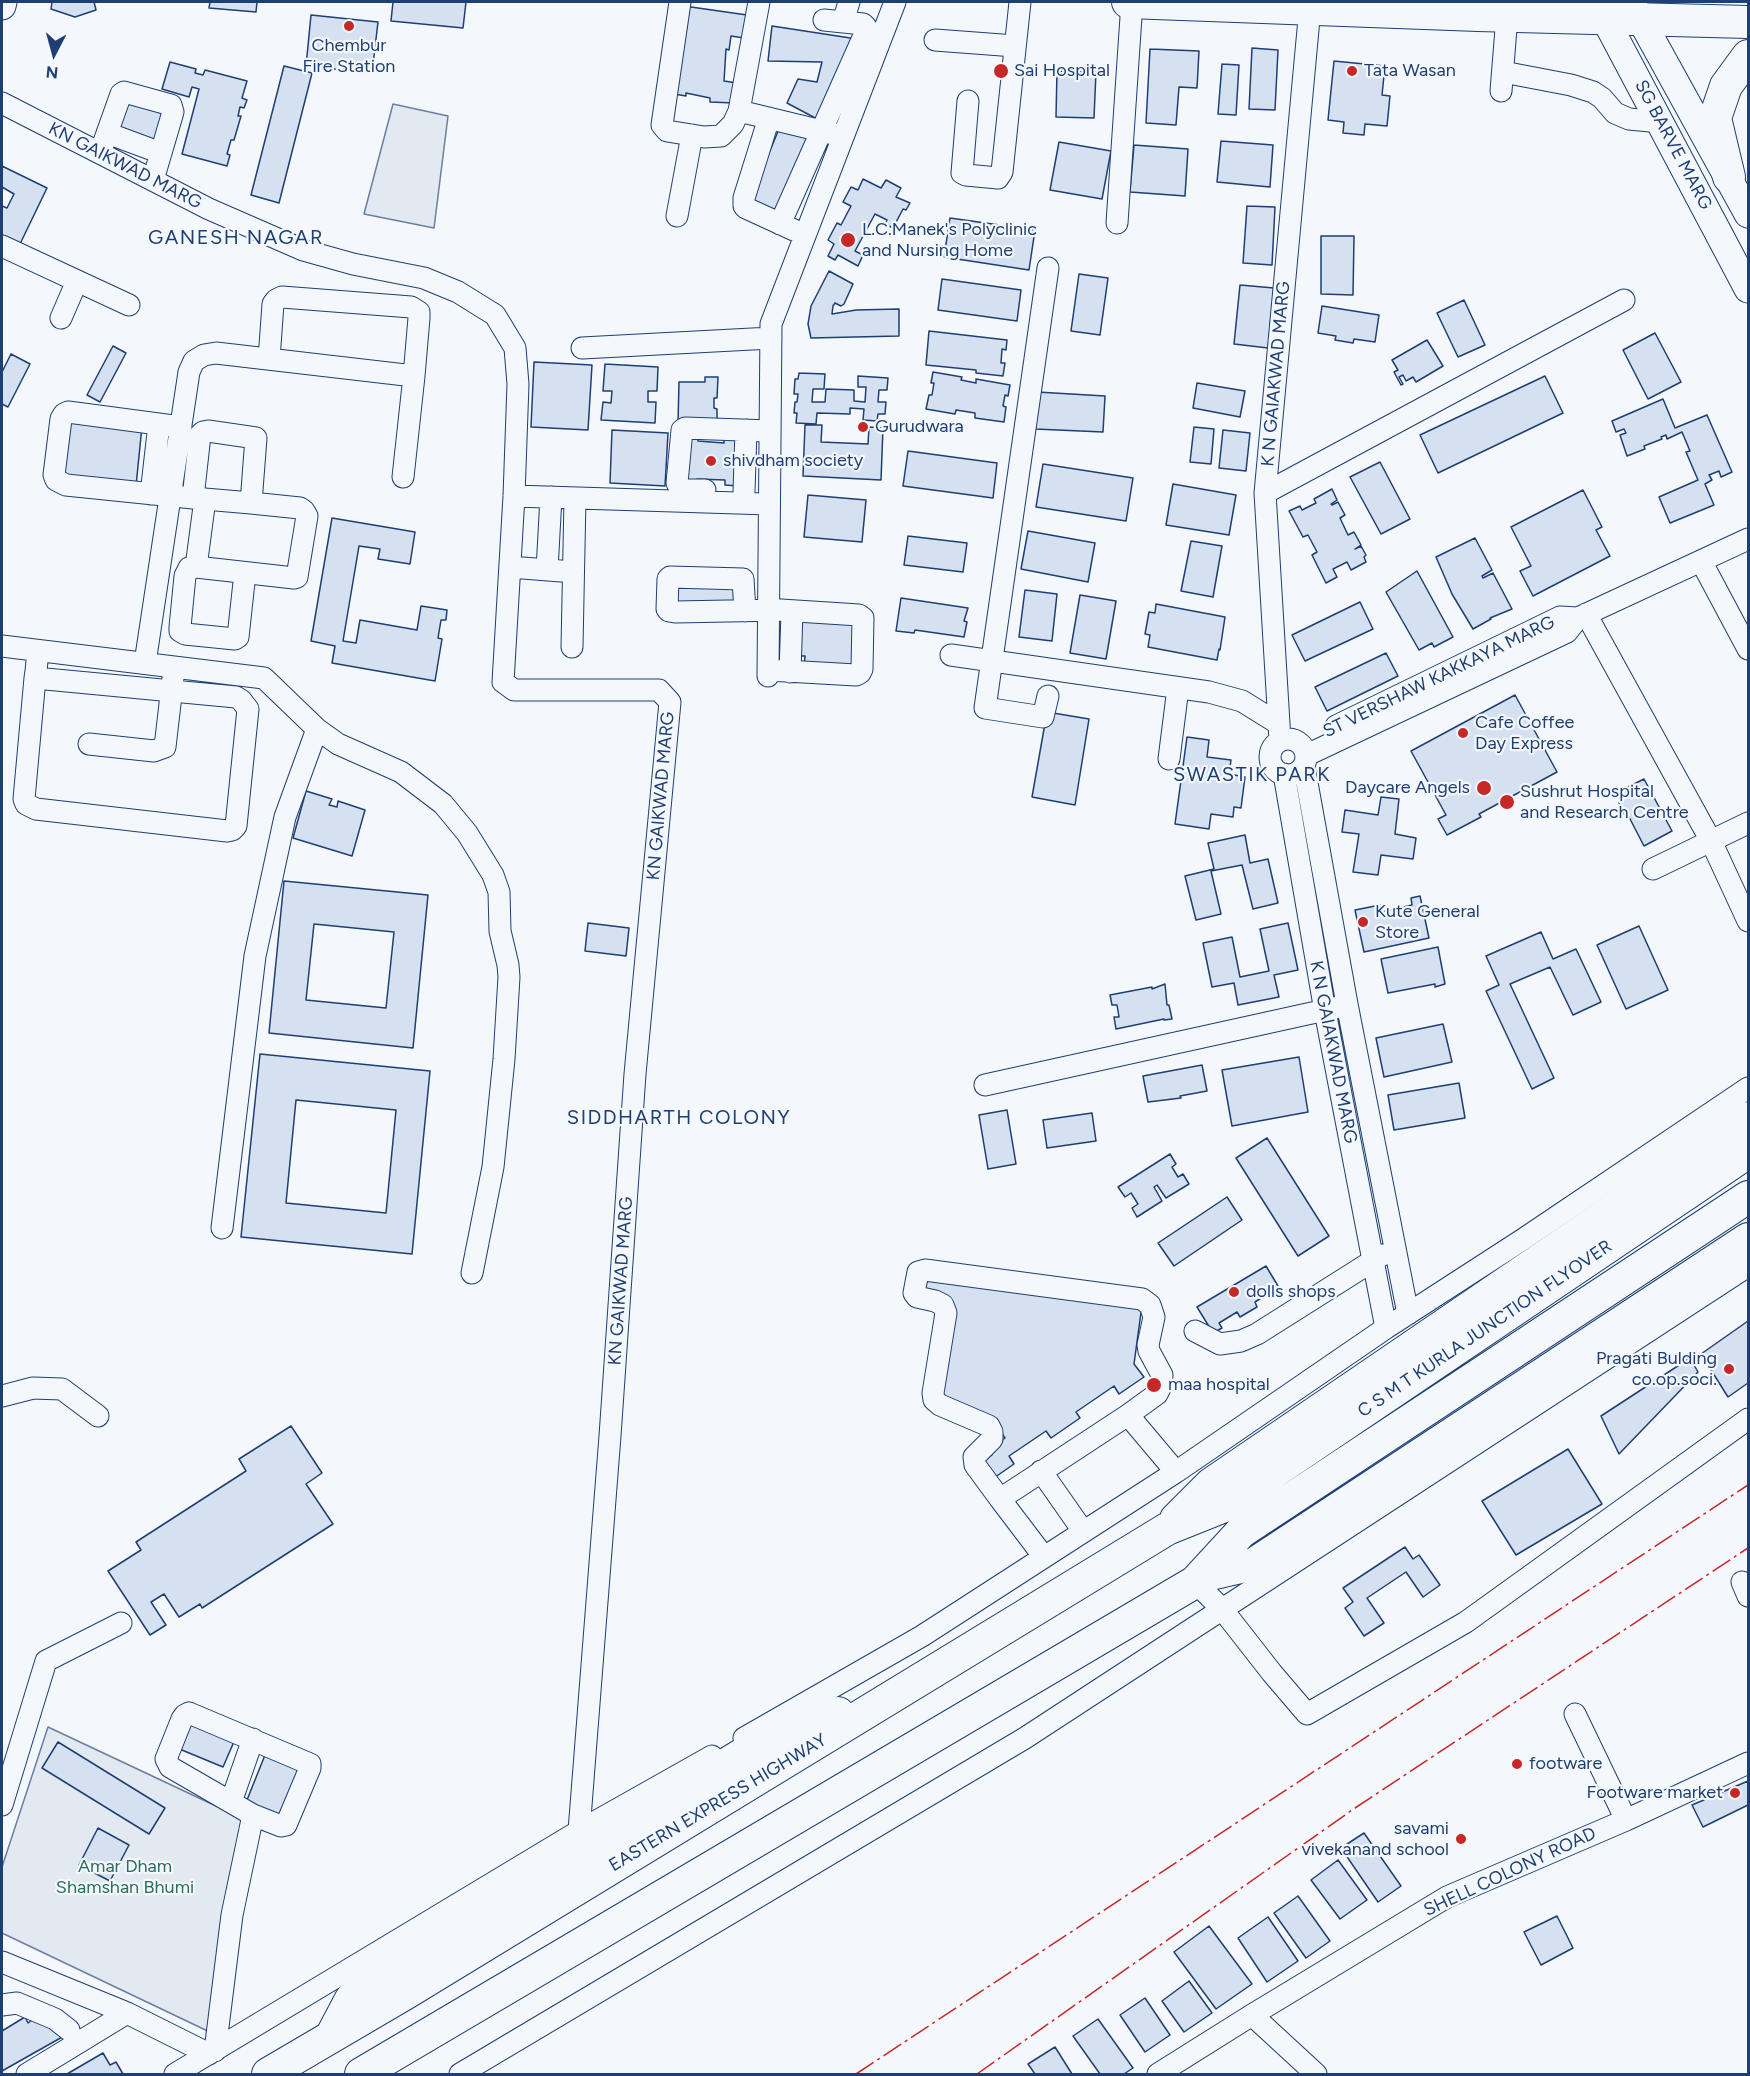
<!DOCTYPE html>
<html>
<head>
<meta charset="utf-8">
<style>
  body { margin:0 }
  #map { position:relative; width:1750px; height:2076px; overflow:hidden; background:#f4f7fb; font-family:Figtree,sans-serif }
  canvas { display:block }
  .frame { position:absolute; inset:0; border:3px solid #1d3f73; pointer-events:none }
  .north { position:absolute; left:24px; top:24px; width:60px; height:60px; -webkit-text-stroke:4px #f4f7fb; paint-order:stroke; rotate:186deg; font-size:16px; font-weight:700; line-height:24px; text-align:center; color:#1d3f73 }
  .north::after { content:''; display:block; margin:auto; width:21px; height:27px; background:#1d3f73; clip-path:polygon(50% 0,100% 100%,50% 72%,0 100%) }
</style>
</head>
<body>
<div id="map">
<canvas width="1750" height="2076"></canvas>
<div class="frame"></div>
<div class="north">N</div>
</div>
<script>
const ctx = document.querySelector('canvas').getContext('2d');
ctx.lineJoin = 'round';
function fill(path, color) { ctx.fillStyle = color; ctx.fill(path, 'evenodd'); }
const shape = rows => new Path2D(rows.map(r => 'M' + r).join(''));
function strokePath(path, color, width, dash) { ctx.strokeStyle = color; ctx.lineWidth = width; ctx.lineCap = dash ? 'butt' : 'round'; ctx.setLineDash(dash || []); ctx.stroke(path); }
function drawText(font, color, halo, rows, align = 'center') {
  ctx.font = font + ' Figtree,sans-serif'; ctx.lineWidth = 4.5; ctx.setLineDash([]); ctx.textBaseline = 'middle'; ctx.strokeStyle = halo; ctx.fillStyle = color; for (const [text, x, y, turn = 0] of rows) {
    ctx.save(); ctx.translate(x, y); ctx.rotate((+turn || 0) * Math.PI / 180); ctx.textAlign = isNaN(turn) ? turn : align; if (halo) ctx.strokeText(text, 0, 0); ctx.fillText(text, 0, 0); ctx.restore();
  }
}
const green = shape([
  [393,104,448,116,434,228,364,214,393,104],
  [48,1727,250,1822,216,2035,2,1933,2,1867,48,1727]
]);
fill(green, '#e3e9f0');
strokePath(green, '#687fa3', 1.5);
const building = shape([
  [52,2,94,2,96,10,75,17,51,9,52,2],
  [210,2,257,2,256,12,209,8,210,2],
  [393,2,466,2,463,28,391,21,393,2],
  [684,6,747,15,744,38,731,36,729,50,726,49,724,81,737,83,734,103,710,102,710,98,686,93,686,96,674,94,687,26,681,25,684,6],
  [311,15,378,22,372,73,306,66,311,15],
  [772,26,857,39,819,120,787,103,798,79,817,82,822,62,768,61,772,26],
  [1252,48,1278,50,1275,110,1249,109,1252,48],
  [1150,49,1199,51,1197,88,1179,87,1176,125,1146,123,1150,49],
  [1334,61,1385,66,1382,95,1390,96,1387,126,1365,124,1364,135,1343,133,1344,122,1328,120,1334,61],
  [170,62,196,69,195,73,203,75,205,70,247,81,242,98,247,100,244,108,240,107,238,116,241,116,234,140,231,140,227,154,230,155,227,166,182,154,199,89,192,87,189,97,162,89,170,62],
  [1222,64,1239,65,1236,115,1218,114,1222,64],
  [284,66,312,73,279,203,251,195,284,66],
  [1057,71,1096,72,1094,118,1056,117,1057,71],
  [125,96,170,113,156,148,112,131,125,96],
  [781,124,809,135,775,216,748,204,781,124],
  [1221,141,1273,145,1270,187,1217,182,1221,141],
  [1059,142,1111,151,1102,199,1050,190,1059,142],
  [1134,145,1188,149,1185,196,1130,192,1134,145],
  [2,166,47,188,20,244,2,235,2,206,7,208,14,194,2,187,2,166],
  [863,179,881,188,886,180,901,188,896,197,910,203,906,210,903,209,893,228,885,224,887,220,875,214,855,251,863,255,858,266,838,255,835,260,828,256,834,244,828,240,837,223,841,225,851,206,843,202,851,187,858,190,863,179],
  [1247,206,1275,207,1272,265,1243,263,1247,206],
  [950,218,1035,230,1029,270,944,257,950,218],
  [1321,236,1354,236,1353,295,1321,294,1321,236],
  [829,271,853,284,844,304,841,306,835,303,833,306,832,314,856,310,899,309,899,336,811,338,808,324,811,306,829,271],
  [1079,274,1108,278,1100,335,1071,331,1079,274],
  [942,279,1021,290,1017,321,938,310,942,279],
  [1240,285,1274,288,1268,348,1234,344,1240,285],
  [1464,300,1485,345,1458,357,1437,313,1464,300],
  [1322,306,1379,315,1375,342,1354,339,1353,343,1335,340,1336,336,1318,333,1322,306],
  [929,331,1007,340,1006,350,1002,349,1001,363,1005,363,1003,376,976,373,976,370,926,365,929,331],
  [1655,333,1681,382,1648,399,1623,350,1655,333],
  [1427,340,1443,366,1416,382,1413,377,1406,381,1403,375,1399,377,1403,384,1401,385,1394,372,1398,370,1392,360,1427,340],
  [113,346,126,353,100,402,87,395,113,346],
  [11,354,30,364,8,407,2,404,2,372,11,354],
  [534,362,592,365,588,430,531,427,534,362],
  [605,364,658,367,657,391,648,391,648,402,656,402,655,423,601,420,603,402,611,403,612,391,603,391,605,364],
  [933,372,962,377,961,380,976,383,976,379,1010,385,1008,396,1005,395,1003,406,1006,407,1004,422,975,418,975,413,956,410,955,414,926,409,929,395,932,395,934,383,931,383,933,372],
  [799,373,825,374,824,389,813,389,812,402,825,402,826,389,854,390,854,401,865,402,866,387,858,387,858,376,888,378,887,390,879,390,878,402,886,402,885,414,878,414,877,421,863,420,864,409,850,408,850,414,817,413,816,424,796,423,797,413,794,413,795,402,797,402,798,394,794,394,795,379,798,379,799,373],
  [1545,376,1563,413,1438,473,1420,435,1545,376],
  [705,377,718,377,717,398,714,398,714,408,717,409,717,425,678,423,679,382,705,382,705,377],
  [1197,383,1245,391,1240,417,1193,408,1197,383],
  [1037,392,1105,396,1103,432,1035,429,1037,392],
  [1663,399,1675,428,1707,415,1732,472,1721,477,1719,471,1709,475,1712,480,1705,484,1714,505,1670,523,1659,497,1698,480,1686,452,1690,451,1682,432,1667,439,1666,435,1661,437,1662,439,1644,446,1645,449,1627,456,1620,435,1626,433,1624,429,1616,432,1612,421,1663,399],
  [66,418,142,426,136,486,59,478,66,418],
  [805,425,822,425,821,442,868,444,869,427,883,428,881,480,803,476,805,425],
  [1194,427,1214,429,1211,464,1190,462,1194,427],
  [612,430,668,433,665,486,610,483,612,430],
  [1223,430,1250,433,1246,471,1219,468,1223,430],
  [685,431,698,432,698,441,724,443,724,434,742,434,738,486,725,485,725,480,697,479,697,484,682,483,685,431],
  [908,451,997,463,993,498,903,486,908,451],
  [1380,462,1410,519,1381,534,1350,477,1380,462],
  [1043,464,1133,478,1126,521,1036,507,1043,464],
  [1173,484,1236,495,1229,535,1166,525,1173,484],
  [1332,489,1337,500,1331,504,1332,505,1338,502,1345,515,1340,518,1348,535,1354,532,1361,545,1355,549,1361,546,1366,555,1364,557,1366,562,1351,570,1347,562,1333,569,1337,577,1326,583,1312,555,1317,552,1308,535,1303,537,1289,511,1300,506,1302,510,1316,503,1314,499,1332,489],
  [1583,490,1602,527,1596,530,1610,556,1533,596,1520,571,1531,566,1511,527,1583,490],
  [808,495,866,500,862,542,804,537,808,495],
  [332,518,415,532,410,564,378,559,380,549,359,546,343,641,356,643,360,620,417,630,421,606,447,610,446,620,441,620,438,638,442,639,435,681,332,663,335,646,311,641,332,518],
  [1028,531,1095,543,1088,582,1021,569,1028,531],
  [908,536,967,543,963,572,904,565,908,536],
  [1475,538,1492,570,1482,576,1483,578,1493,573,1512,609,1490,618,1491,619,1473,629,1452,594,1436,557,1475,538],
  [1191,541,1222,546,1213,597,1181,591,1191,541],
  [1417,571,1453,637,1434,647,1432,643,1419,650,1386,592,1417,571],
  [671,580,741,581,741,610,671,609,671,580],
  [1025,590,1057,594,1052,641,1019,637,1025,590],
  [1080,595,1116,601,1106,659,1070,653,1080,595],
  [901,598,968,608,964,621,967,622,964,637,915,630,914,633,896,631,901,598],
  [1360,602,1373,629,1305,661,1292,635,1360,602],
  [1156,604,1225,617,1220,650,1219,649,1217,660,1148,647,1150,635,1145,634,1149,612,1155,613,1156,604],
  [858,618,851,671,804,668,805,656,796,656,798,619,858,618],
  [1386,653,1398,676,1327,711,1315,687,1386,653],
  [1515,695,1557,772,1479,814,1481,817,1447,835,1438,819,1446,815,1411,751,1515,695],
  [1047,712,1089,719,1075,805,1032,797,1047,712],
  [1187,737,1209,740,1207,757,1231,760,1229,774,1245,777,1241,808,1234,807,1233,817,1211,814,1209,829,1175,824,1187,737],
  [1644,779,1672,831,1644,846,1629,817,1626,818,1619,803,1621,802,1616,793,1644,779],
  [306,791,332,799,329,805,337,807,338,801,365,810,352,856,293,838,306,791],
  [1381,797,1399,799,1395,834,1416,838,1413,859,1381,855,1378,875,1353,872,1359,834,1342,832,1345,810,1378,815,1381,797],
  [1245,835,1250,863,1268,859,1278,903,1253,909,1242,865,1211,871,1221,914,1196,920,1185,876,1214,869,1208,843,1245,835],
  [284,881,428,895,413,1048,269,1033,284,881],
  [314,924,394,932,386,1008,306,1000,314,924],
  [1420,896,1429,938,1364,952,1355,910,1380,905,1382,912,1412,905,1411,898,1420,896],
  [588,923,629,928,626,956,585,951,588,923],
  [1288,923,1298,970,1274,975,1279,997,1238,1005,1234,983,1212,987,1203,943,1232,937,1240,977,1269,971,1260,929,1288,923],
  [1639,926,1668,990,1626,1009,1597,945,1639,926],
  [1541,932,1553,959,1576,949,1601,1002,1573,1015,1550,967,1510,984,1554,1078,1532,1089,1486,991,1499,985,1486,956,1541,932],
  [1438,947,1445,984,1435,987,1435,984,1388,993,1381,959,1438,947],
  [1165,984,1167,1005,1169,1005,1172,1019,1164,1020,1164,1019,1116,1029,1114,1017,1119,1017,1117,1005,1112,1005,1110,995,1152,987,1152,989,1165,984],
  [1443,1024,1452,1062,1384,1077,1376,1038,1443,1024],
  [260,1054,430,1071,412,1254,241,1237,260,1054],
  [296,1100,396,1110,386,1213,286,1203,296,1100],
  [1299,1057,1308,1112,1232,1126,1222,1070,1299,1057],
  [1202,1065,1207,1091,1180,1096,1181,1098,1148,1102,1143,1076,1202,1065],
  [1459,1083,1465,1118,1394,1130,1388,1095,1459,1083],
  [1007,1110,1016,1164,988,1169,979,1115,1007,1110],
  [1092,1113,1096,1141,1047,1148,1043,1120,1092,1113],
  [1267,1138,1329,1236,1298,1256,1236,1158,1267,1138],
  [1170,1154,1176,1164,1172,1167,1178,1177,1183,1174,1189,1184,1166,1198,1157,1185,1154,1187,1162,1201,1137,1217,1132,1208,1138,1204,1131,1193,1125,1197,1118,1187,1170,1154],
  [1227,1197,1242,1220,1174,1266,1158,1243,1227,1197],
  [1266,1266,1281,1291,1273,1295,1271,1292,1255,1302,1257,1307,1240,1317,1237,1312,1219,1323,1222,1328,1213,1333,1197,1307,1266,1266],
  [921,1277,1142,1305,1134,1364,1144,1377,1119,1394,1114,1386,1076,1412,1080,1418,1051,1438,1046,1431,1009,1456,1014,1464,991,1480,979,1464,992,1455,988,1450,1005,1438,993,1421,939,1397,951,1300,918,1295,921,1277],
  [1748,1321,1748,1383,1728,1397,1701,1354,1748,1321],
  [1690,1358,1698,1372,1619,1454,1601,1416,1690,1358],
  [291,1426,322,1473,306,1484,333,1524,202,1608,200,1604,179,1617,164,1594,151,1602,166,1625,150,1635,108,1571,141,1550,136,1542,246,1471,239,1459,291,1426],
  [1568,1449,1602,1504,1516,1555,1482,1501,1568,1449],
  [1405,1547,1413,1559,1419,1555,1440,1585,1423,1597,1406,1572,1367,1598,1384,1623,1364,1636,1345,1608,1353,1602,1343,1588,1405,1547],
  [190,1718,236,1737,223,1767,177,1748,190,1718],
  [58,1742,165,1808,149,1834,42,1768,58,1742],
  [267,1750,306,1766,283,1821,245,1805,267,1750],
  [1748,1781,1748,1805,1703,1827,1692,1805,1748,1781],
  [98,1828,129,1845,110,1881,79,1865,98,1828],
  [1364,1833,1401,1886,1378,1902,1341,1848,1364,1833],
  [1338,1860,1367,1900,1340,1919,1311,1880,1338,1860],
  [1298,1896,1330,1941,1306,1958,1274,1913,1298,1896],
  [1557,1916,1573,1948,1541,1965,1524,1932,1557,1916],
  [1268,1917,1298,1961,1267,1982,1238,1938,1268,1917],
  [1209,1926,1252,1984,1216,2009,1174,1952,1209,1926],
  [1189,1981,1212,2013,1184,2032,1162,2001,1189,1981],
  [1145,1998,1170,2035,1145,2052,1120,2015,1145,1998],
  [25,2017,28,2023,35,2018,64,2036,2,2071,2,2031,25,2017],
  [1098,2019,1133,2068,1124,2074,1100,2074,1073,2036,1098,2019],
  [1055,2047,1072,2074,1035,2074,1028,2064,1055,2047],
  [103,2053,110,2065,116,2062,123,2074,67,2074,103,2053]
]);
fill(building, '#d5e0f0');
strokePath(building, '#1d3f73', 1.5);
const minor = shape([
  [680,2,662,125,667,131,704,137,721,136,733,124,739,111,759,2],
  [843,22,849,2],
  [935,40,1015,46],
  [1503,72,1571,85,1593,92,1602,98,1615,113,1629,119,1661,122],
  [1501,91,1507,16],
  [968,101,962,173,966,175,998,178,1002,172,1020,2],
  [2,103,209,209,303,250,353,264,424,278,458,292,495,315,515,348,518,384,514,496,503,682,514,690,659,690,670,702,635,1074,610,1436,579,1831],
  [739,111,834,134],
  [769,118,744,198,744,206,746,208,794,230],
  [107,133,161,153],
  [100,153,121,94,124,92,171,105,173,112,153,180],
  [677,216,692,135],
  [1117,223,1132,2],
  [780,224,866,31,866,27,863,24,824,20],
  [2,246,129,305],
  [61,318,77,281],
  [582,348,771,338],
  [269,359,273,304,276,300,282,297,411,307,419,312,419,318,414,376],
  [181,427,68,412,64,414,61,419,54,475,56,480,66,485,193,498],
  [208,431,256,438,251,503,193,498,200,435,203,432,208,431],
  [705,490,686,490,680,488,677,483,682,430,685,428,770,431],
  [744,492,746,430],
  [1265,493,1624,300],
  [151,494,159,424],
  [514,496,769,504],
  [205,499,196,567,294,578,297,577,307,516,304,511,300,508,251,503],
  [1701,561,1748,649],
  [196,567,189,568,185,576,180,627,180,631,185,634,235,639,238,637,245,573],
  [510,567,561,571],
  [547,570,551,497],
  [745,611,743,579,670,577,668,579,667,609,669,611,675,612,781,610,859,615,863,618,862,669,860,673,856,675,768,670],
  [1586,614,1711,841,1748,921],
  [2,646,264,678,317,729,338,744,401,772,443,804,467,833,493,875,499,892,500,931,508,965,509,977,504,1059,493,1167,472,1273],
  [572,647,575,498],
  [951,655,1209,692,1242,701,1279,724],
  [145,663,189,372,194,361,204,355,216,353,414,376,403,477],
  [790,672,792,612],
  [768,676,771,324,895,2],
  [35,678,236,697,241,700,248,709,236,826,232,830,227,831,36,809,26,804,24,799,35,678,36,671,38,651],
  [1048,696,1043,717,985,708,1048,268],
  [1336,726,1560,617,1578,618],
  '1270 757a18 18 0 1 1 36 0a18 18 0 1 1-36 0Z',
  [1280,740,1265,493,1310,8],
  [89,744,154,751,165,747,173,678],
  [1307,755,1567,632,1578,618,1748,539],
  [1169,759,1178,688],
  [1304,766,1347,1004,1408,1314],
  [1284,774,1325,1011,1386,1328],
  [1653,869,1748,823],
  [985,1085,1339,1007],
  [222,1228,255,956,285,817,317,729],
  [1195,1331,1220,1344,1241,1341,1257,1334,1382,1255],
  [2,1396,33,1388,62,1389,98,1416],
  [1128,1415,1000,1499,975,1465,974,1457,992,1439,992,1432,989,1426,940,1405,934,1400,933,1393,946,1313,943,1305,935,1301,917,1297,914,1293,918,1272,925,1270,1142,1299,1150,1305,1154,1317,1148,1345,1149,1351,1162,1375,1161,1386,1157,1394,1128,1415,1176,1472],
  [1041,1471,1083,1531],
  [1000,1499,1044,1557],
  [1195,1582,1222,1609,1272,1673,1307,1714,1466,1622,1748,1419],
  [1742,1582,1748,1596],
  [189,1713,310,1764,310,1768,286,1825,281,1826,253,1815,170,1767,166,1759,182,1719,185,1715,189,1713],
  [1575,1714,1626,1820],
  [744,1738,922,1636,1176,1472,1386,1328,1522,1240,1748,1088],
  [231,1802,253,1739],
  [2,1805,46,1661,121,1623],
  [2,1962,127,2013,209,2054],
  [2,2005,17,2003,55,2019,69,2030],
  [1252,2015,1316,2074],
  [215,2051,232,1915,253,1815],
  [27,2074,127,2013],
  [175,2074,579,1831,712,1756],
  [460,2074,1025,1738,1748,1266],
  [1158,2074,1252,2015,1447,1897,1626,1820,1748,1763]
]);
const major = shape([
  [1596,2,1748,289],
  [1631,2,1748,214],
  [2,6,3,2]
]);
const highway = shape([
  [1128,2,1478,15,1748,22],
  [1729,177,1715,118,1726,86,1748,56],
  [1176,1519,1211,1484,1748,1118],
  [1202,1576,1254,1564,1748,1239],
  [331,2037,351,1999,420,1949,589,1849,751,1749,827,1715,838,1713],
  [268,2074,406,1993,1167,1529,1222,1507,1748,1152],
  [361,2074,1195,1582,1241,1532,1748,1197]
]);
strokePath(minor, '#1d3f73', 23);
strokePath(major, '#1d3f73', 29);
strokePath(highway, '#1d3f73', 34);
strokePath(minor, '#f4f7fb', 21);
strokePath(major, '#f4f7fb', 27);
strokePath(highway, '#f4f7fb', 32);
strokePath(shape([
  [856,2074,1748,1485],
  [977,2074,1355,1808,1748,1548]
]), '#c62828', 1.5, [21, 4.5, 3, 4.5]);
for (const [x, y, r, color] of [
  [349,26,6,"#c62828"],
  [1001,71,8,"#c62828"],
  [1352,71,6,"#c62828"],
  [848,240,8,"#c62828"],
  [863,427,6,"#c62828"],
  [711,461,6,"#c62828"],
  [1463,733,6,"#c62828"],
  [1484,788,8,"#c62828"],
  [1507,802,8,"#c62828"],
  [1363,922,6,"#c62828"],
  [1234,1292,6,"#c62828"],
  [1729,1369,6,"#c62828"],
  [1154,1385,8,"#c62828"],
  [1517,1764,6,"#c62828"],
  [1735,1793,6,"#c62828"],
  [1461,1839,6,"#c62828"]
]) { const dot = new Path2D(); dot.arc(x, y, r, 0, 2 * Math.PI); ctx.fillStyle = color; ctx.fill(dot); strokePath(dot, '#f4f7fb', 2); }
drawText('18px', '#1d3f73', '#f4f7fb', [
  ["Chembur",349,46,"center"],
  ["Fire Station",349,67,"center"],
  ["Sai Hospital",1014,71],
  ["Tata Wasan",1364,71],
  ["L.C.Manek's Polyclinic",862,230],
  ["and Nursing Home",862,251],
  ["Gurudwara",875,427],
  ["shivdham society",723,461],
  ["Cafe Coffee",1475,723],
  ["Day Express",1475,744],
  ["Daycare Angels",1470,788,"right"],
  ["Sushrut Hospital",1520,792],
  ["and Research Centre",1520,813],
  ["Kute General",1375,912],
  ["Store",1375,933],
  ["dolls shops",1246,1292],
  ["Pragati Bulding",1717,1359,"right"],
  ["co.op.soci.",1717,1380,"right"],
  ["maa hospital",1168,1385],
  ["footware",1529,1764],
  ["Footware market",1723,1793,"right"],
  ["savami",1449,1829,"right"],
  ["vivekanand school",1449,1850,"right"]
], 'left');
drawText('18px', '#1d3f73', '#f4f7fb', [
  ["SG BARVE MARG",1673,145,62],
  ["KN GAIKWAD MARG",125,166,27],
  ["K N GAIAKWAD MARG",1276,374,-85],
  ["ST VERSHAW KAKKAYA MARG",1439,677,-26],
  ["KN GAIKWAD MARG",661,796,-85],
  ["K N GAIAKWAD MARG",1333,1052,79],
  ["KN GAIKWAD MARG",621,1281,-86],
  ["C S M T KURLA JUNCTION FLYOVER",1485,1329,-34],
  ["EASTERN EXPRESS HIGHWAY",718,1803,-31],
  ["SHELL COLONY ROAD",1510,1872,-25]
]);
drawText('18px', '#2c6c60', '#f4f7fb', [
  ["Amar Dham",125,1867],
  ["Shamshan Bhumi",125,1888]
]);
ctx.letterSpacing = '1.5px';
drawText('20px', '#1d3f73', '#f4f7fb', [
  ["GANESH NAGAR",236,238],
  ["SWASTIK PARK",1252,775],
  ["SIDDHARTH COLONY",679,1118]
]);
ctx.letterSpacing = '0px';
</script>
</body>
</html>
